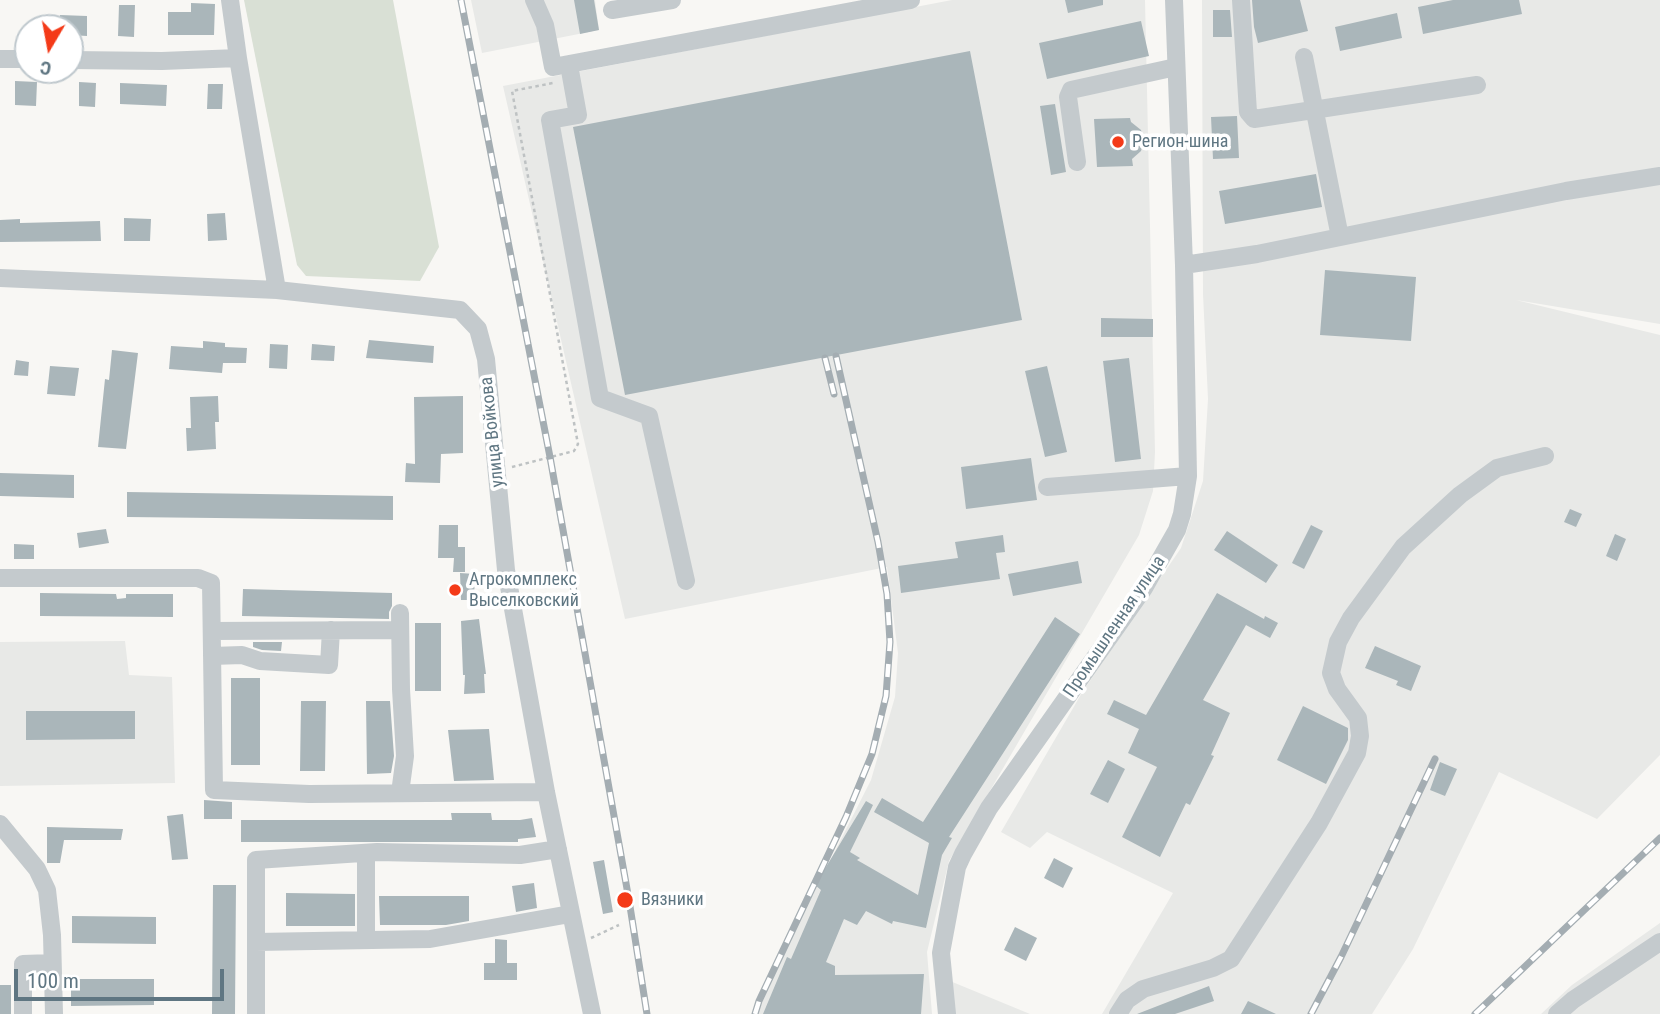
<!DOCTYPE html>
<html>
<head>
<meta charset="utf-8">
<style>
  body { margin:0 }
  #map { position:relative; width:1660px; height:1014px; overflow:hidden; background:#f8f7f4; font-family:"Roboto Condensed",sans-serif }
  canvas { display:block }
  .north { position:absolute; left:14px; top:14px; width:70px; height:70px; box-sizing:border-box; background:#fff; border:2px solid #bfc8cd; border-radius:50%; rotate:190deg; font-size:19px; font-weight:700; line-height:28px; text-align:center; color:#5f7682 }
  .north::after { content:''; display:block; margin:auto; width:24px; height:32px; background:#f43a18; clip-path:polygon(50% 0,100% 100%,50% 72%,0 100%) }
  .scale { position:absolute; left:14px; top:969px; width:210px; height:32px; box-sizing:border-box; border:4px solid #5f7682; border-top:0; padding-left:9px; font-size:21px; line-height:24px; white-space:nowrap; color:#5f7682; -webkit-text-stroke:5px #fff; paint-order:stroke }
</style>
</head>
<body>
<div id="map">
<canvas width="1660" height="1014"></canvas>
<div class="north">С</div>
<div class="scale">100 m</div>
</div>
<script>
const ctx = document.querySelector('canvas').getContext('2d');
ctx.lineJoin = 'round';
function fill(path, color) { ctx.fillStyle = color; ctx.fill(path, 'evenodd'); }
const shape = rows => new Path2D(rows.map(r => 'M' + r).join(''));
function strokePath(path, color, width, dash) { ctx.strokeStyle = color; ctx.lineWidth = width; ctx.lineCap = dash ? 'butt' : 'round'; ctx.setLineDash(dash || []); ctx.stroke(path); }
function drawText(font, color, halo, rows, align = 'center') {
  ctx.font = font + ' "Roboto Condensed",sans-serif'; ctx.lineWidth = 7; ctx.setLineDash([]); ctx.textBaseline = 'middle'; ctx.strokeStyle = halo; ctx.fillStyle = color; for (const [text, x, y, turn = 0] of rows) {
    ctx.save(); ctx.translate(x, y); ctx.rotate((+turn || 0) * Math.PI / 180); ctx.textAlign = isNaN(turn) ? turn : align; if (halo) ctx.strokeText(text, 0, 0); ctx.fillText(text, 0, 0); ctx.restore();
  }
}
fill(shape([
  [471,0,595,0,599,30,482,53],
  [952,0,1145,0,1155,452,1153,491,1139,535,949,861,927,952,932,1014,757,1014,788,944,871,780,895,697,898,653,887,567,625,619,503,86],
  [1202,0,1660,0,1660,324,1516,300,1660,335,1660,755,1597,819,1499,772,1413,949,1372,1014,1102,1014,1173,893,1047,832,1030,848,1001,832,1083,691,1181,548,1203,481,1208,399,1203,294],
  [125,641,129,675,172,677,175,783,0,786,0,642],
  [1660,923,1660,1014,1541,1014,1572,985],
  [950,981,1030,1014,953,1014]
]), '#e8e9e7');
fill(shape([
  [244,0,393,0,439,247,420,281,306,276,297,265]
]), '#d9e0d5');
fill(shape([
  [574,0,594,0,599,30,580,34],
  [1065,0,1103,0,1103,5,1068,13],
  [1252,0,1300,0,1308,31,1258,43,1254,27],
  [1453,0,1519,0,1522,14,1423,34,1418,7],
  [191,3,215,4,214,35,168,35,168,12,191,12],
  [119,5,135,5,134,37,118,36],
  [1213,10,1230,10,1232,37,1213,37],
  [1397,13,1402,38,1340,51,1335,27],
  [60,15,87,16,87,36,70,35,70,28,60,28],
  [1141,21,1149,56,1047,79,1039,43],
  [970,51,1022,320,625,395,573,127],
  [15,81,37,82,36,106,15,105],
  [79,82,96,83,95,107,79,106],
  [120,83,167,85,166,106,120,104],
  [208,84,223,84,222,109,207,109],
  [1055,104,1066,172,1051,175,1040,106],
  [1237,116,1239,158,1213,159,1211,117],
  [1130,118,1131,122,1141,130,1144,140,1141,151,1132,159,1133,166,1097,167,1094,119],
  [1316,174,1322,207,1225,224,1219,191],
  [225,213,227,240,208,241,207,214],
  [124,218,151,219,150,241,124,241],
  [20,219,20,223,100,221,101,241,0,242,0,220],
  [1325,270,1416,277,1411,341,1320,335],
  [1101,318,1153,319,1153,337,1101,337],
  [369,340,434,346,433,363,366,358],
  [203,341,225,343,225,347,247,348,246,363,223,363,222,373,169,369,171,346,203,348],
  [270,344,288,345,287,369,269,368],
  [312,344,335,346,334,361,311,360],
  [112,350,138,353,126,449,98,447,105,379,109,380],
  [1129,358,1141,459,1115,462,1103,361],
  [16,360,29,362,28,376,14,375],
  [50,366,79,368,75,396,47,394],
  [1047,366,1067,452,1045,457,1025,371],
  [218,396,219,422,215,422,216,449,187,451,186,428,191,428,190,397],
  [463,396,463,453,441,454,440,483,405,482,406,463,415,464,414,397],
  [1031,458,1037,500,966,509,961,467],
  [0,473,74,475,74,498,0,496],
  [127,492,393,496,393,520,127,517],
  [1570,509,1582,514,1576,527,1564,522],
  [439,525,458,525,458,547,465,547,465,572,453,572,454,558,438,558],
  [1311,525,1323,531,1304,569,1292,563],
  [106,529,109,543,79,548,77,533],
  [1227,531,1278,565,1266,583,1214,550],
  [1615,534,1626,539,1617,561,1606,556],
  [1003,535,1005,552,996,553,1000,579,901,593,898,566,958,558,955,542],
  [14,544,34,545,34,559,14,559],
  [1078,561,1082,583,1013,596,1008,574],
  [460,573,475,574,474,600,461,600],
  [243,589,392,593,392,606,389,612,389,619,242,616],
  [40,593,116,594,117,599,126,598,126,594,173,594,173,617,40,616],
  [1217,593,1264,619,1265,616,1278,623,1270,638,1246,625,1203,700,1230,713,1211,755,1214,756,1190,805,1186,803,1160,857,1122,837,1157,767,1128,753,1139,729,1107,714,1114,700,1146,715],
  [1055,617,1080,634,949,837,952,838,942,855,926,928,893,921,892,924,866,911,857,925,844,919,826,962,835,966,835,975,924,974,921,1014,763,1014,787,957,791,959,821,890,815,885,866,801,873,805,850,852,860,858,857,860,918,895,929,843,874,812,882,798,923,822],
  [479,619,486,674,484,674,485,693,464,694,465,675,463,675,461,621],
  [415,623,441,623,441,691,415,691],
  [253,642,282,642,281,651,262,650,253,647],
  [1375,646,1421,666,1411,691,1396,685,1398,681,1365,668],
  [231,678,260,678,260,765,231,765],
  [301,701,326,701,325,771,300,771],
  [366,701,390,701,394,756,391,773,367,774],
  [1303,706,1348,728,1348,740,1326,784,1277,760],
  [26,711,135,711,135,739,26,740],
  [489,729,494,780,454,781,448,730],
  [1108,760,1125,769,1108,803,1090,794],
  [1440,762,1457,769,1445,796,1430,790],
  [204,800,232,802,232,819,204,819],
  [451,813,491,813,492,820,520,820,532,818,536,837,518,839,518,842,241,842,241,820,452,820],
  [183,814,188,859,172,860,167,816],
  [47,827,123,829,121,840,64,840,60,863,47,863],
  [1054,858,1073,868,1063,888,1044,878],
  [604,860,613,912,603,914,593,862],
  [534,883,537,908,516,912,512,886],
  [213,885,236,885,235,1014,212,1014],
  [286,893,355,894,355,926,286,926],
  [379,896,469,896,469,921,446,925,380,925],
  [72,916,156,917,156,944,72,943],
  [1015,927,1037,938,1026,961,1004,950],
  [495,939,507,940,507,963,517,963,517,980,484,980,484,963,495,963],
  [71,979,154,979,154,1005,71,1006],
  [0,985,11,985,11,1014,0,1014],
  [1209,986,1214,1001,1175,1014,1137,1014],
  [1248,1001,1276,1014,1241,1014]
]), '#aab6ba');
strokePath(shape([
  [512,467,574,451,578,444,512,91,553,83],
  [591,938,619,925]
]), '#bec2c3', 2.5, [3.5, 3.5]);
strokePath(shape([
  [230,0,238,58,277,290],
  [534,0,545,25,553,67,911,0],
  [1241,0,1248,112,1254,119,1477,85],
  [612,10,672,0],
  [1304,57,1340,237],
  [0,59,28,59],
  [70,60,162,61,238,58],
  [569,65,578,115,550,120,600,398,649,416,686,581],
  [1077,162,1068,97,1071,90,1176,67],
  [1184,265,1257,254,1566,191,1660,176],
  [0,278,277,290,460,310,478,329,486,359,506,570,546,792,592,1014],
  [1047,487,1188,476],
  [0,578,198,578,211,583,214,790,309,794,546,792],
  [400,613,401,689,405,756,400,793],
  [212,631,400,630],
  [212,656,242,655,260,661,329,665,331,630],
  [0,824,37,869,47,890,52,935,54,1014],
  [366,940,366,853],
  [256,942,256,860,377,852,520,855,558,849],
  [23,1014,23,964,52,963],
  [256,1014,256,942,430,939,570,914],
  [947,1014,941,953,957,867,963,854,989,808,1144,588,1177,530,1182,514,1188,476,1184,265,1174,0],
  [1118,1014,1127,1000,1143,989,1213,968,1231,959,1319,823,1357,753,1360,736,1358,718,1337,689,1331,673,1338,642,1351,618,1403,547,1460,495,1497,468,1545,456],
  [1557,1014,1573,1000,1660,942]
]), '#c4cacd', 18);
const rail = shape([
  [461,0,550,457,629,900,647,1014],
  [825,358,834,394],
  [755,1014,759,1001,846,817,872,754,886,696,890,642,887,594,878,542,836,356],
  [1311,1014,1341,957,1435,759],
  [1475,1014,1660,838]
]);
strokePath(rail, '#a4adb2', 7);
strokePath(rail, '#fff', 4.5, [13]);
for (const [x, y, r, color] of [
  [1118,142,7,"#f43a18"],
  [455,590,7,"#f43a18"],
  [625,900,9,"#f43a18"]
]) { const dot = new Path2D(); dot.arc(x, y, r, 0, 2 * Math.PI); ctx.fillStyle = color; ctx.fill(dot); strokePath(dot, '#fff', 2.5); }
drawText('18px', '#5f7682', '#fff', [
  ["Регион-шина",1132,142],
  ["Агрокомплекс",469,580],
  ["Выселковский",469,601],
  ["Вязники",641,900]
], 'left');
drawText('18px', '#5f7682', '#fff', [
  ["улица Войкова",493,432,-96],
  ["Промышленная улица",1115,627,-56]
]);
</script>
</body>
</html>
